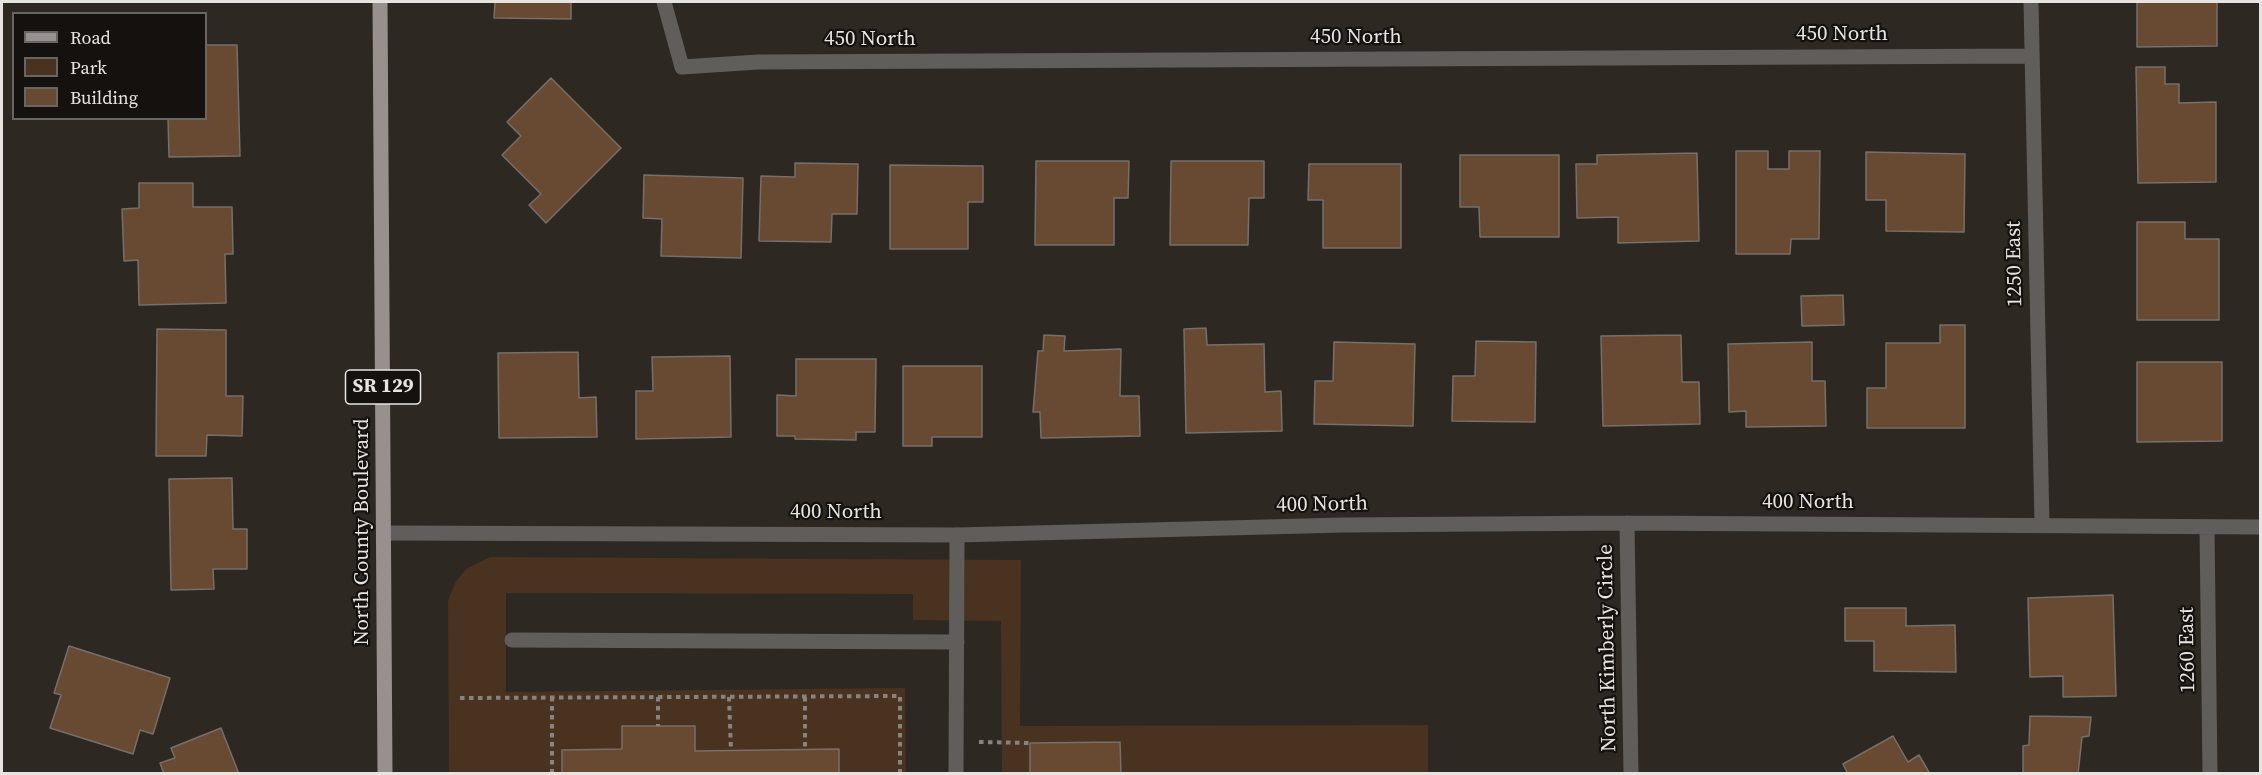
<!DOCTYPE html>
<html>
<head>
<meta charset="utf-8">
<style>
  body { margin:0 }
  #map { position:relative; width:2262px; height:775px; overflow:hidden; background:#2e2823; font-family:"Source Serif 4",serif }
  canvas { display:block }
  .frame { position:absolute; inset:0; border:3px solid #e7e3e0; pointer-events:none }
  .legend { position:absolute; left:12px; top:12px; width:195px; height:108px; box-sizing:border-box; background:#14110f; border:2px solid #686563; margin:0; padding:8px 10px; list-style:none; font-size:18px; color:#e7e3e0 }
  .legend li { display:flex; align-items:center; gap:12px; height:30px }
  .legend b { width:30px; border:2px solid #686563 }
</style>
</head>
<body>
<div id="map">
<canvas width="2262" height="775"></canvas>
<div class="frame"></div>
<ul class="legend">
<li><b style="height:8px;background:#97908c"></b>Road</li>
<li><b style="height:16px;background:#493220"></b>Park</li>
<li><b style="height:16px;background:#684931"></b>Building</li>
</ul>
</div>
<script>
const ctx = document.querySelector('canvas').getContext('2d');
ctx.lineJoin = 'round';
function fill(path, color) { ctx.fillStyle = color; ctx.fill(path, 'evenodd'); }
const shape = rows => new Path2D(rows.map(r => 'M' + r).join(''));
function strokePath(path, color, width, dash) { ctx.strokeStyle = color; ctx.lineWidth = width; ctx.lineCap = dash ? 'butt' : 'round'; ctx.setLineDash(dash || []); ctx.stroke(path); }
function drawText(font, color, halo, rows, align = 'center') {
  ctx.font = font + ' "Source Serif 4",serif'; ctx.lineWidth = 4.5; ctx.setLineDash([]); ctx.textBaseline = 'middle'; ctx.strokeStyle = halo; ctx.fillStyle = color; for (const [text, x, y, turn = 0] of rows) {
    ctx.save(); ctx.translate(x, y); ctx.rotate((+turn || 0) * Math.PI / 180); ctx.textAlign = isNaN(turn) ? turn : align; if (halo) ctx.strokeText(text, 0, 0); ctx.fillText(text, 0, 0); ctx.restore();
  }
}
fill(shape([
  [490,557,1021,560,1020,726,1428,725,1428,773,1002,773,1001,621,913,620,913,594,506,593,506,692,905,688,906,773,839,773,839,749,695,751,695,726,622,726,622,749,562,773,449,773,448,601,455,583,466,569]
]), '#493220');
const building = shape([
  [495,2,571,2,571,19,494,18,495,2],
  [2137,2,2217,2,2217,46,2137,47,2137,2],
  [206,45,237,45,240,156,169,157,168,118,206,118,206,45],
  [2136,67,2165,67,2165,84,2179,84,2179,103,2216,102,2216,182,2138,183,2136,67],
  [551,78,621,148,546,223,529,205,541,194,502,155,521,136,507,122,551,78],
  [1736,151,1768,151,1768,169,1789,169,1789,151,1820,151,1819,239,1791,239,1790,254,1736,254,1736,151],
  [1866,152,1965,154,1964,232,1886,231,1886,200,1866,200,1866,152],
  [1697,153,1699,241,1618,243,1618,217,1577,218,1576,164,1597,164,1597,155,1697,153],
  [1460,155,1559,155,1559,237,1480,237,1479,207,1460,207,1460,155],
  [1036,161,1129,161,1128,198,1114,198,1114,245,1035,245,1036,161],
  [1171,161,1264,161,1264,198,1249,198,1248,245,1170,245,1171,161],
  [795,163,858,164,857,214,832,214,831,242,759,241,761,176,795,177,795,163],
  [1309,164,1401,164,1401,248,1323,248,1323,200,1308,200,1309,164],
  [890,165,983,166,983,202,968,202,968,249,890,249,890,165],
  [644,175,743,178,741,258,661,256,662,219,643,218,644,175],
  [139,183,193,183,193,207,232,207,233,254,225,254,226,303,139,305,138,260,124,261,122,209,139,208,139,183],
  [2137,222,2185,222,2185,239,2219,239,2219,320,2137,320,2137,222],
  [1843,295,1844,325,1802,326,1801,296,1843,295],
  [1940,325,1965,325,1965,428,1867,428,1867,388,1886,388,1886,343,1940,343,1940,325],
  [1206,328,1207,345,1264,344,1265,392,1281,391,1282,431,1186,433,1184,329,1206,328],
  [157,329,226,330,226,396,243,396,242,436,207,435,206,456,156,456,157,329],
  [1044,335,1065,336,1064,351,1121,349,1120,396,1139,396,1140,436,1041,438,1040,412,1033,412,1038,351,1043,351,1044,335],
  [1681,335,1682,382,1699,382,1700,424,1603,426,1601,336,1681,335],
  [1476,341,1536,342,1535,422,1452,421,1453,376,1475,376,1476,341],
  [1334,342,1415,344,1413,426,1314,424,1315,381,1333,381,1334,342],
  [1812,342,1812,381,1825,381,1826,426,1746,427,1746,411,1729,412,1728,344,1812,342],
  [578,352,579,398,596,397,597,437,499,438,498,353,578,352],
  [730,356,731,437,636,439,636,391,653,391,652,357,730,356],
  [796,359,876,359,875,432,856,432,856,440,795,439,795,436,777,436,777,395,796,396,796,359],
  [2137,362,2222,362,2222,441,2137,442,2137,362],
  [903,366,982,366,982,437,932,437,932,446,903,446,903,366],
  [232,478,233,529,247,529,247,569,213,569,214,589,171,590,169,479,232,478],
  [2113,595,2116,696,2063,697,2063,676,2030,677,2028,598,2113,595],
  [1845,608,1906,608,1906,626,1955,625,1956,672,1874,671,1874,641,1845,641,1845,608],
  [69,646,170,678,153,734,140,730,133,754,50,728,61,695,54,693,69,646],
  [2030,716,2091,717,2089,736,2082,737,2078,774,2023,774,2023,746,2029,745,2030,716],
  [622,726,695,726,695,751,839,749,839,774,562,774,562,750,622,749,622,726],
  [221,728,239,774,164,774,160,763,175,758,171,748,221,728],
  [1893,736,1908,762,1919,755,1930,774,1848,774,1843,764,1893,736],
  [1120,742,1121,774,1030,774,1030,743,1120,742]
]);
fill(building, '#684931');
strokePath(building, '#766f6a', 1.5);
strokePath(shape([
  [552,697,552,774],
  [658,697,658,726],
  [729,697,731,751],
  [805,697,805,749],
  [460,698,900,696,900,774],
  [979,742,1030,743]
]), '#88837f', 4, [4.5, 4.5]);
strokePath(shape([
  [512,640,957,642],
  [956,774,957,535]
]), '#605d5b', 15);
strokePath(shape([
  [664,2,682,67,758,62,2031,56],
  [2031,2,2042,525],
  [1627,523,1631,774],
  [2207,527,2210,774],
  [384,533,957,535,1343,525,1627,523,2260,527]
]), '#605d5b', 15);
strokePath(shape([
  [380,2,385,774]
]), '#97908c', 15);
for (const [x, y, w] of [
  [383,387,75]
]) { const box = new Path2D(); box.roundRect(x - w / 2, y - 17, w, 34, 4.5); ctx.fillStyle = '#14110f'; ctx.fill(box); strokePath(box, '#e7e3e0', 1.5); }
drawText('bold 20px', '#e7e3e0', null, [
  ["SR 129",383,387]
]);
drawText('21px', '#e7e3e0', '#14110f', [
  ["450 North",1842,35],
  ["450 North",1356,38],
  ["450 North",870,40],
  ["1250 East",2015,264,-91],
  ["400 North",1808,503],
  ["400 North",1322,505,-1],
  ["400 North",836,513],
  ["North County Boulevard",363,532,-90],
  ["North Kimberly Circle",1608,648,-91],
  ["1260 East",2188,650,-91]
]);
</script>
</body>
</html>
